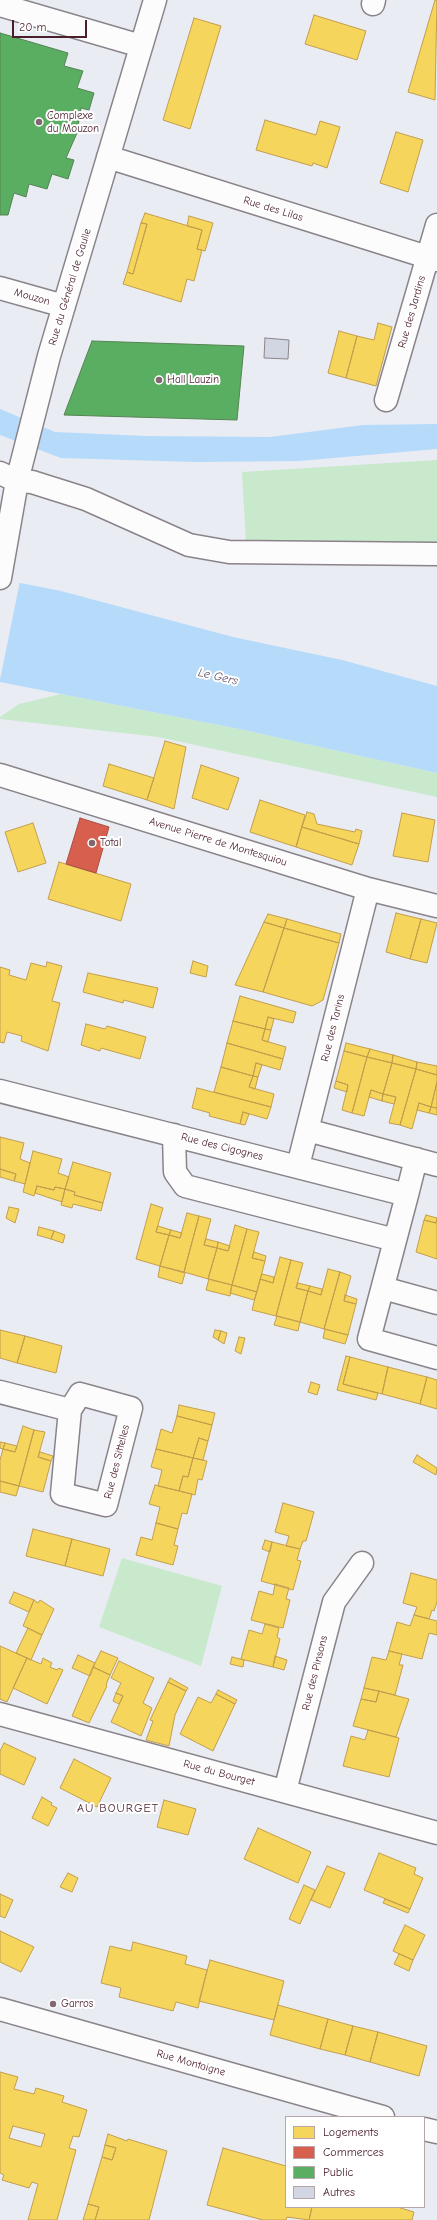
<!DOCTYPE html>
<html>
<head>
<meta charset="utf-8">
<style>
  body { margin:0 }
  #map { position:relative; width:437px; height:2220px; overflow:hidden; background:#eaecf4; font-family:"Comic Neue",sans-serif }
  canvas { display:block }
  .legend { position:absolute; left:285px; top:2116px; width:140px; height:92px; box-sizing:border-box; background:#fff; border:1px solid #b7a5aa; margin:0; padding:5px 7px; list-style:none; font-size:12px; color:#4a1f2b }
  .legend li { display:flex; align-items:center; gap:8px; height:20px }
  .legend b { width:20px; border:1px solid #b7a5aa }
  .scale { position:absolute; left:12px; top:20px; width:75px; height:18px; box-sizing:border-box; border:2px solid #4a1f2b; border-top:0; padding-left:5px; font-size:12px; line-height:14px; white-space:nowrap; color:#4a1f2b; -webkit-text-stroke:3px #fff; paint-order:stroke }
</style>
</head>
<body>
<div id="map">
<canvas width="437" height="2220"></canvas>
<ul class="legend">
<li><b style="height:11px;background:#f6d55c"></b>Logements</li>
<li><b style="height:11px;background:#d6604d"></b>Commerces</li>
<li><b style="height:11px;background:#5aae61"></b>Public</li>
<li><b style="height:11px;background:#d2d5e2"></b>Autres</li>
</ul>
<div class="scale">20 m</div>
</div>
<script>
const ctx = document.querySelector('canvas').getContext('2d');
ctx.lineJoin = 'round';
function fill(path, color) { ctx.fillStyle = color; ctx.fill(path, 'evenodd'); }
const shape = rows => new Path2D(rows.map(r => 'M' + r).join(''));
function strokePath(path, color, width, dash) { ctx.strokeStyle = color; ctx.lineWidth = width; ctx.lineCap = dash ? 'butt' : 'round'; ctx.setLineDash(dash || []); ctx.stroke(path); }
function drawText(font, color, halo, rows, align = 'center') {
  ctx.font = font + ' "Comic Neue",sans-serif'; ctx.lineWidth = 4; ctx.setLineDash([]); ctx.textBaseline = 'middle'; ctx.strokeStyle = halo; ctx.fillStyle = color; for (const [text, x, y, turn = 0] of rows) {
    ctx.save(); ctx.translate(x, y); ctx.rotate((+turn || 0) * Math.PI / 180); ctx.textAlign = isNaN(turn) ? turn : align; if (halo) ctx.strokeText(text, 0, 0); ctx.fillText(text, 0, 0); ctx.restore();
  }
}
fill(shape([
  [437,460,437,545,246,543,242,472],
  [61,694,244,730,437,773,437,797,158,737,0,719,0,717,19,704],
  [122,1558,222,1586,201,1666,99,1627]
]), '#c8e9cc');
fill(shape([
  [0,409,55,432,145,436,270,437,363,425,437,424,437,449,299,461,195,462,61,458,0,435],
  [0,579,61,591,233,637,342,660,437,686,437,773,244,730,0,682]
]), '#b5dafa');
fill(shape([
  [0,577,20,581,0,680]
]), '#eaecf4');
const homes = shape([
  [435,0,437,0,435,100,408,92,435,0],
  [314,15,366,31,357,60,305,44,314,15],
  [194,18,221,26,190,129,163,120,194,18],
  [265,120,316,135,320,121,340,127,327,168,313,163,312,166,256,150,265,120],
  [396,132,423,140,408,192,380,183,396,132],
  [145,213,202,230,197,249,202,250,194,281,187,279,181,302,123,284,127,272,133,274,147,224,141,223,145,213],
  [189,216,213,223,205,251,197,249,202,230,187,226,189,216],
  [141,223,147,224,133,274,127,272,141,223],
  [378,323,392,327,376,386,346,378,357,336,374,340,378,323],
  [339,331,357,336,346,378,328,373,339,331],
  [165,741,186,747,174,809,147,800,165,741],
  [109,764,154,778,147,800,103,786,109,764],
  [201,765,239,778,228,810,192,798,201,765],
  [260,800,305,815,296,847,250,832,260,800],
  [307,812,314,814,317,824,355,832,356,829,362,831,359,844,302,827,307,812],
  [402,813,435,820,428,862,393,856,402,813],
  [33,823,46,863,18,872,5,832,33,823],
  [302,827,359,844,352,865,296,847,302,827],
  [59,862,131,884,121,921,48,899,59,862],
  [396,913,421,919,410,959,386,952,396,913],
  [268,914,287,919,284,928,264,922,268,914],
  [287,919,341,934,339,943,284,928,287,919],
  [421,919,437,923,427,963,410,959,421,919],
  [264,922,284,928,263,992,235,985,264,922],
  [284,928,339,943,323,1000,316,1004,312,1006,263,992,284,928],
  [193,961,208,966,206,977,190,973,193,961],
  [47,962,62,966,52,1001,60,1003,48,1051,21,1041,22,1036,7,1032,4,1043,0,1042,0,967,10,970,9,975,26,980,31,963,46,967,47,962],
  [88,973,158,988,153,1008,124,1000,123,1003,83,992,88,973],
  [240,996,296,1012,293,1023,268,1017,265,1029,233,1021,240,996],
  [268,1017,274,1019,271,1030,265,1029,268,1017],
  [233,1021,265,1029,262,1040,286,1047,283,1059,227,1043,233,1021],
  [86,1024,105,1029,107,1026,146,1037,140,1059,101,1048,100,1051,81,1045,86,1024],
  [265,1029,271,1030,268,1042,262,1040,265,1029],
  [227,1043,283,1059,280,1070,256,1063,253,1076,221,1067,227,1043],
  [346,1043,370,1049,367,1057,344,1051,346,1043],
  [370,1049,393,1055,392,1063,367,1057,370,1049],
  [344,1051,367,1057,352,1113,342,1110,348,1085,336,1081,344,1051],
  [393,1055,417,1062,416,1069,392,1063,393,1055],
  [367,1057,392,1063,383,1094,371,1090,364,1116,352,1113,367,1057],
  [417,1062,437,1066,437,1075,416,1069,417,1062],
  [256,1063,262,1065,258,1077,253,1076,256,1063],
  [392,1063,416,1069,400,1125,389,1123,396,1097,383,1094,392,1063],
  [221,1067,253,1076,249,1087,274,1094,271,1107,214,1092,221,1067],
  [416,1069,437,1075,437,1082,431,1107,419,1103,412,1129,400,1125,416,1069],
  [253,1076,258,1077,255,1089,249,1087,253,1076],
  [336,1081,348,1085,347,1092,334,1088,336,1081],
  [437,1082,437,1108,431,1107,437,1082],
  [197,1088,271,1107,267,1119,243,1112,240,1124,209,1116,210,1113,192,1108,197,1088],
  [371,1090,383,1094,382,1101,369,1097,371,1090],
  [383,1094,396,1097,394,1104,382,1101,383,1094],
  [419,1103,431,1107,429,1113,417,1110,419,1103],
  [431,1107,437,1108,437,1115,429,1113,431,1107],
  [243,1112,249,1114,245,1125,240,1124,243,1112],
  [0,1137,24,1143,20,1159,30,1163,25,1184,14,1181,16,1174,0,1169,0,1137],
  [33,1151,62,1159,58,1173,69,1177,65,1189,55,1187,54,1190,37,1186,34,1196,23,1192,33,1151],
  [73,1162,111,1173,103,1203,74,1195,75,1192,65,1189,73,1162],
  [0,1169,16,1174,14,1181,0,1177,0,1169],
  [37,1186,54,1190,55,1187,65,1189,62,1202,35,1193,37,1186],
  [65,1189,75,1192,74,1195,103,1203,101,1211,73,1204,72,1208,61,1205,65,1189],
  [151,1204,163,1208,156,1232,169,1235,160,1266,136,1259,151,1204],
  [9,1207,19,1209,15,1223,6,1218,9,1207],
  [187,1213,199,1216,184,1272,160,1266,169,1235,180,1238,187,1213],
  [426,1215,437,1218,436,1223,424,1220,426,1215],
  [199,1216,211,1219,204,1245,217,1248,208,1279,184,1272,199,1216],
  [437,1219,437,1259,416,1252,424,1220,436,1223,437,1219],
  [235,1225,247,1229,232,1285,208,1279,217,1248,228,1251,235,1225],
  [158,1226,171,1230,169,1235,156,1232,158,1226],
  [39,1227,54,1231,51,1239,37,1235,39,1227],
  [247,1229,259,1232,252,1258,265,1261,257,1292,232,1285,247,1229],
  [171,1230,182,1233,180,1238,169,1235,171,1230],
  [54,1231,65,1235,63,1243,51,1239,54,1231],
  [206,1239,218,1242,217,1248,204,1245,206,1239],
  [218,1242,230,1246,228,1251,217,1248,218,1242],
  [254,1252,266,1256,265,1261,252,1258,254,1252],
  [280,1257,291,1260,276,1316,252,1310,260,1279,273,1283,280,1257],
  [291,1260,303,1263,296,1288,308,1291,300,1322,276,1316,291,1260],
  [160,1266,185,1273,182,1284,158,1277,160,1266],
  [328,1269,340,1272,324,1329,300,1322,308,1291,321,1295,328,1269],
  [340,1272,351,1276,344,1301,356,1304,348,1335,324,1329,340,1272],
  [262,1274,274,1277,273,1283,260,1279,262,1274],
  [209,1279,232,1285,230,1296,206,1290,209,1279],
  [298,1283,310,1286,308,1291,296,1288,298,1283],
  [232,1285,257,1292,254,1300,230,1293,232,1285],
  [310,1286,322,1289,321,1295,308,1291,310,1286],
  [345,1295,357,1299,356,1304,344,1301,345,1295],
  [277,1316,300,1322,298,1331,274,1325,277,1316],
  [325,1329,348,1335,345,1344,323,1338,325,1329],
  [0,1330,25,1336,17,1363,0,1358,0,1330],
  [215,1330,221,1331,218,1340,213,1337,215,1330],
  [221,1331,227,1333,224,1344,218,1340,221,1331],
  [25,1336,62,1346,56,1373,17,1363,25,1336],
  [239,1337,245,1338,241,1354,235,1351,239,1337],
  [346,1356,350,1357,343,1384,378,1393,376,1400,337,1390,346,1356],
  [350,1357,388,1367,382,1394,343,1384,350,1357],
  [388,1367,427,1377,420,1404,382,1394,388,1367],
  [427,1377,437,1380,437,1409,420,1404,427,1377],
  [311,1382,320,1385,317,1395,308,1392,311,1382],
  [179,1405,215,1413,212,1425,177,1416,179,1405],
  [177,1416,212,1425,208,1441,199,1438,193,1458,156,1449,161,1429,172,1433,177,1416],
  [23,1426,34,1430,19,1486,0,1481,0,1460,3,1449,15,1452,23,1426],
  [34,1430,45,1432,38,1457,51,1461,43,1492,19,1486,34,1430],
  [199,1438,208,1441,203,1460,193,1458,199,1438],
  [0,1442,5,1443,3,1449,0,1448,0,1442],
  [5,1443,17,1446,15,1452,3,1449,5,1443],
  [156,1449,193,1458,188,1477,183,1476,179,1491,158,1486,162,1470,151,1467,156,1449],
  [40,1452,53,1456,51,1461,38,1457,40,1452],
  [417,1455,437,1468,436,1475,413,1462,417,1455],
  [193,1458,207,1461,202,1480,198,1479,195,1495,179,1491,183,1476,188,1477,193,1458],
  [0,1481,19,1486,16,1496,0,1492,0,1481],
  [155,1485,192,1494,187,1514,182,1513,178,1529,156,1523,160,1507,149,1504,155,1485],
  [283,1503,314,1512,306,1541,303,1541,300,1549,286,1546,289,1536,275,1532,283,1503],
  [156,1523,178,1529,174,1545,178,1546,173,1565,136,1555,141,1537,152,1540,156,1523],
  [33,1529,72,1539,65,1566,26,1556,33,1529],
  [72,1539,110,1549,103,1576,65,1566,72,1539],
  [265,1540,272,1542,270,1552,262,1549,265,1540],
  [272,1542,300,1549,297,1560,301,1561,293,1590,261,1581,272,1542],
  [411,1573,437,1580,437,1602,434,1611,432,1610,429,1619,414,1615,417,1607,403,1603,411,1573],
  [275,1584,289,1588,286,1599,290,1600,283,1628,251,1620,259,1591,273,1595,275,1584],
  [14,1592,34,1600,29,1612,9,1603,14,1592],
  [34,1600,38,1603,40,1600,54,1609,42,1635,23,1626,34,1600],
  [414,1615,437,1621,437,1635,429,1633,422,1659,389,1651,397,1622,410,1626,414,1615],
  [265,1624,279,1628,277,1637,280,1639,273,1667,241,1659,249,1630,262,1634,265,1624],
  [28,1628,42,1635,31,1660,16,1653,28,1628],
  [0,1646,27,1658,7,1702,0,1699,0,1646],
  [101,1651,118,1658,110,1675,93,1667,101,1651],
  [389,1651,402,1654,399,1665,403,1665,395,1695,364,1688,372,1657,386,1660,389,1651],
  [78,1655,95,1663,90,1676,72,1668,78,1655],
  [275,1656,287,1660,284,1670,273,1667,275,1656],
  [232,1657,244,1660,243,1667,230,1664,232,1657],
  [27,1658,41,1664,43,1658,52,1663,50,1667,57,1670,59,1668,63,1670,47,1704,13,1688,27,1658],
  [119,1661,154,1678,143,1703,152,1708,141,1736,111,1722,123,1696,116,1693,121,1683,111,1678,119,1661],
  [93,1667,110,1675,106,1685,107,1686,89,1723,72,1716,93,1667],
  [170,1678,188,1688,186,1691,168,1682,170,1678],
  [168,1682,186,1691,175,1715,169,1746,146,1740,153,1721,150,1720,168,1682],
  [364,1688,379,1691,376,1702,361,1699,364,1688],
  [218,1690,237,1700,235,1704,216,1694,218,1690],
  [379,1691,409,1699,396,1737,353,1726,361,1699,376,1702,379,1691],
  [116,1693,123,1696,119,1704,113,1701,116,1693],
  [216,1694,235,1704,213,1751,180,1734,198,1697,211,1703,216,1694],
  [368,1730,399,1738,389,1777,343,1766,351,1736,365,1740,368,1730],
  [4,1743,36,1758,24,1785,0,1774,0,1751,4,1743],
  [74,1759,111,1778,97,1807,60,1788,74,1759],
  [42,1797,52,1803,51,1805,57,1808,48,1826,32,1818,42,1797],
  [164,1800,196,1809,188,1835,157,1827,164,1800],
  [258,1828,311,1852,298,1883,244,1859,258,1828],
  [379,1853,416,1868,414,1874,423,1878,410,1909,364,1890,379,1853],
  [327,1866,345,1873,330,1908,311,1900,327,1866],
  [68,1873,78,1878,72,1892,60,1887,68,1873],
  [304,1885,315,1890,300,1924,289,1919,304,1885],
  [0,1894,13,1900,5,1918,0,1916,0,1894],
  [385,1899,410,1909,408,1913,383,1903,385,1899],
  [405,1925,425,1935,413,1960,393,1951,405,1925],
  [0,1931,34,1947,21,1972,0,1962,0,1931],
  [133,1942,187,1956,185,1964,207,1970,198,2008,176,2002,173,2011,119,1997,121,1988,101,1983,110,1946,131,1951,133,1942],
  [399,1954,413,1960,409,1971,394,1964,399,1954],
  [210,1960,284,1981,274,2020,199,2001,210,1960],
  [278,2005,328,2019,320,2049,270,2035,278,2005],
  [328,2019,353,2026,345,2055,320,2049,328,2019],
  [353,2026,378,2032,370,2062,345,2055,353,2026],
  [378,2032,427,2046,419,2076,370,2062,378,2032],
  [0,2072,18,2077,14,2089,34,2094,36,2088,64,2096,62,2102,87,2110,79,2137,73,2136,69,2148,76,2150,57,2220,28,2220,38,2184,32,2182,29,2188,2,2180,4,2175,0,2173,0,2072],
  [13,2126,45,2134,41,2147,9,2138,13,2126],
  [108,2134,127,2141,128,2139,167,2151,149,2220,95,2220,99,2207,88,2204,102,2157,112,2160,116,2148,105,2145,108,2134],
  [105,2145,116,2148,112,2160,102,2157,105,2145],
  [223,2148,286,2166,286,2207,312,2207,309,2220,287,2217,286,2220,263,2220,207,2205,223,2148],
  [88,2204,99,2207,95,2220,83,2220,88,2204],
  [312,2207,397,2207,414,2212,412,2220,309,2220,312,2207]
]);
fill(homes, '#f6d55c');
strokePath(homes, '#c29e4d', 1);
const shops = shape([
  [80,818,109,827,96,873,66,864,80,818]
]);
fill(shops, '#d6604d');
strokePath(shops, '#ac4c43', 1);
const public = shape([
  [0,33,68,53,64,66,83,71,77,88,94,93,89,110,81,108,77,133,66,158,74,160,68,179,52,174,47,189,29,184,26,197,14,193,8,215,0,215,0,33],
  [92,341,244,346,237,420,64,415,92,341]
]);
fill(public, '#5aae61');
strokePath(public, '#558351', 1);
const building = shape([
  [265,338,289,340,288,359,264,358,265,338]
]);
fill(building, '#d2d5e2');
strokePath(building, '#8a8389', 1);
const minor = shape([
  [373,4,374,0],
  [0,5,141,46],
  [108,157,437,260],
  [0,288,64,306],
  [386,400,437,225],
  [0,473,17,481,32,482,86,499,189,545,229,552,437,554],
  [0,578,17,481,49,356,155,0],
  [0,775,368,889,437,906],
  [0,1091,407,1195,416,1159],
  [307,1130,437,1165],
  [174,1135,175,1172,185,1186,395,1240],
  [298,1166,368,889],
  [407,1195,369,1339,437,1358],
  [383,1288,437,1303],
  [0,1392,70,1410],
  [80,1394,131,1408,106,1505,62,1494,70,1410,80,1394],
  [0,1714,437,1833],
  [285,1791,334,1602,362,1563],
  [0,2009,383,2117],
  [424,2129,437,2132]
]);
strokePath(minor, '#8a8389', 25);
strokePath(minor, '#fcfcfd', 22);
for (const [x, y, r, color] of [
  [39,122,4,"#826771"],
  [159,380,4,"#826771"],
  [92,843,4,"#826771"],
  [53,2004,4,"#826771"]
]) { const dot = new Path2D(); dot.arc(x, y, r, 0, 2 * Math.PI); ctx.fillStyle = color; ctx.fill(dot); strokePath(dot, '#fff', 1.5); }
drawText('11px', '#4a1f2b', '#fff', [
  ["Complexe",47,116],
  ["du Mouzon",47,129],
  ["Hall Lauzin",167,380],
  ["Total",100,843],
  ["Garros",61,2004]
], 'left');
drawText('11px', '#4a1f2b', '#fff', [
  ["Rue des Lilas",273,209,17],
  ["Rue du Général de Gaulle",70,287,-73],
  ["Mouzon",32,297,16],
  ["Rue des Jardins",412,312,-74],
  ["Avenue Pierre de Montesquiou",218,842,17],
  ["Rue des Tarins",333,1028,-76],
  ["Rue des Cigognes",222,1147,14],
  ["Rue des Sittelles",117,1462,-76],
  ["Rue des Pinsons",315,1673,-76],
  ["Rue du Bourget",219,1773,15],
  ["Rue Montaigne",191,2063,16]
]);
drawText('italic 12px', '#63556a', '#fff', [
  ["Le Gers",218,677,13]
]);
ctx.letterSpacing = '1px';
drawText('12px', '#4a1f2b', '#fff', [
  ["AU BOURGET",118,1809]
]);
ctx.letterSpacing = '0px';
</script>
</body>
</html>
